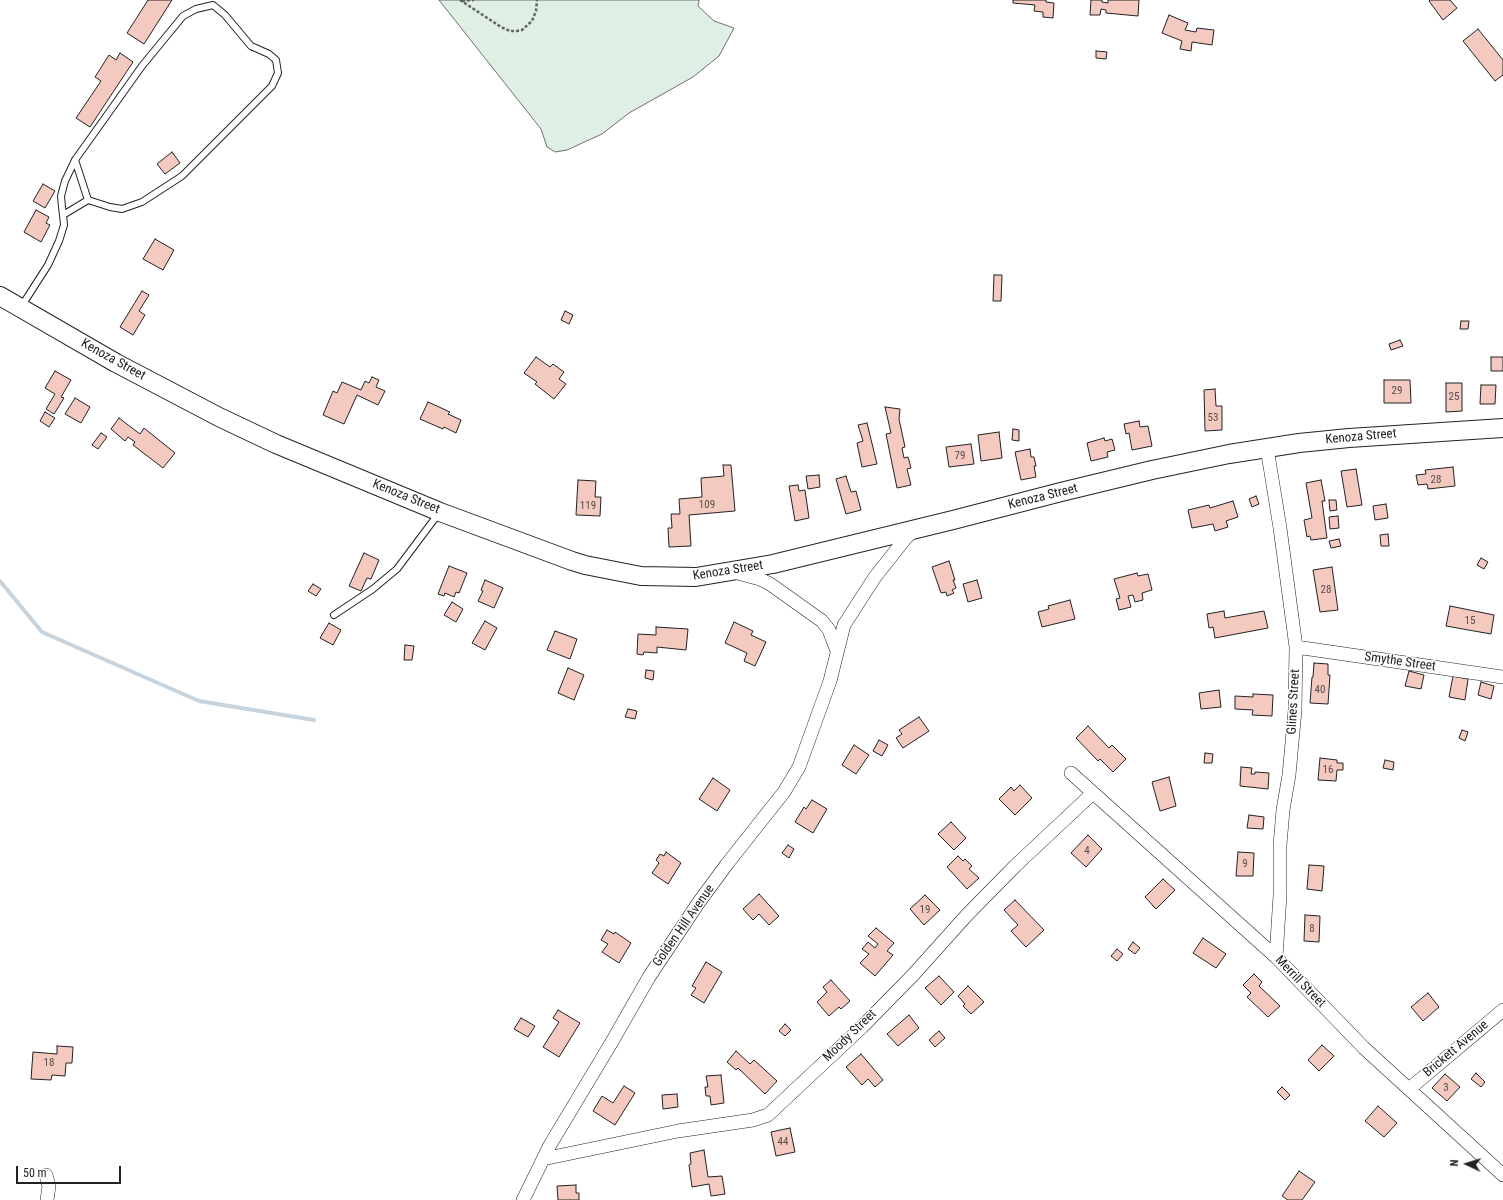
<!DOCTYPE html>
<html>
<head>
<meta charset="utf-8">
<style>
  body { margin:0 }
  #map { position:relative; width:1503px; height:1200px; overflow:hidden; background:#fff; font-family:"Roboto Condensed",sans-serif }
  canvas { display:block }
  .north { position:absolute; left:1447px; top:1144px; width:40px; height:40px; -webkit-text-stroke:3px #fff; paint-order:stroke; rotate:274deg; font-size:11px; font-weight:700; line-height:16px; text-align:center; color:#222 }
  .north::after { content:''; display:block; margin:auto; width:14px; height:18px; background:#222; clip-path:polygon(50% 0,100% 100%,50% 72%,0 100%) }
  .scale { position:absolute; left:16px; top:1166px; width:105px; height:18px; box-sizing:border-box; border:2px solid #222; border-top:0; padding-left:5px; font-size:12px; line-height:14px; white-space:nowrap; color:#222; -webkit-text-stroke:3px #fff; paint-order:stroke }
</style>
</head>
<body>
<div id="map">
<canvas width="1503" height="1200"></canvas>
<div class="north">N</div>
<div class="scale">50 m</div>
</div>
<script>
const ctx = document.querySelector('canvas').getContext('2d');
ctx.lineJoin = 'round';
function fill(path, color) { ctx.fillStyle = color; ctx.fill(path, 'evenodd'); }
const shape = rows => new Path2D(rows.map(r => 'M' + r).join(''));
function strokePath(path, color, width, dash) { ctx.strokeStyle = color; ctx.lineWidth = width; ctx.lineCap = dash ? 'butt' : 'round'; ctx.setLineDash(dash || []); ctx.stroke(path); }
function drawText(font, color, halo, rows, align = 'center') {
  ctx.font = font + ' "Roboto Condensed",sans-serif'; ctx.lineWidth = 3; ctx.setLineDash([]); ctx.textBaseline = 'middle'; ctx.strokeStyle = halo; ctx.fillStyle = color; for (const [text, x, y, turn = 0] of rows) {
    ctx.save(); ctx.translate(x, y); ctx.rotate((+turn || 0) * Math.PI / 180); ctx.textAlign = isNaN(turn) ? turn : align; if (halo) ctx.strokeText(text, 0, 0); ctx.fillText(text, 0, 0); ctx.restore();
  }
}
const green = shape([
  [439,0,699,0,698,6,714,21,734,28,719,56,693,77,629,113,602,134,567,150,555,152,547,147,541,129,439,0]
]);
fill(green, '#e0efe3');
strokePath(green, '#6f6f6f', 1);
strokePath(shape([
  [0,581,42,632,199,701,314,720]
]), '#c7d3dd', 4);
const building = shape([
  [148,0,172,0,144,44,127,33,148,0],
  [1013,0,1046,0,1046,2,1054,3,1053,18,1043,17,1043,12,1034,11,1035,5,1013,3,1013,0],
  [1091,0,1102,0,1102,2,1108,3,1108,0,1139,0,1138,16,1106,13,1106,10,1101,9,1100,15,1090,15,1091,0],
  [1430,0,1450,0,1457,8,1443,20,1429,1,1430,0],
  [1169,15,1188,23,1185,30,1196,32,1197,28,1214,30,1212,45,1192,42,1191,51,1180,49,1182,41,1162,33,1169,15],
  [1478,29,1503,60,1503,75,1495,81,1463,41,1478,29],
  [1096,51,1107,52,1106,59,1096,58,1096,51],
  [120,53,133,62,90,127,76,118,101,81,95,77,109,55,116,60,120,53],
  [172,152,180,163,165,174,157,164,172,152],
  [43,184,55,191,45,208,33,201,43,184],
  [36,210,49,217,46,223,50,225,41,242,24,232,36,210],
  [155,239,174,250,163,270,143,259,155,239],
  [994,275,1002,275,1001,301,993,301,994,275],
  [142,291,149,295,139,311,145,315,133,335,120,327,142,291],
  [565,311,573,315,569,324,561,320,565,311],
  [1461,321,1469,321,1468,329,1460,329,1461,321],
  [1400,340,1403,346,1391,350,1389,344,1400,340],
  [536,357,550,367,553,364,564,372,559,379,566,384,554,399,535,384,537,382,524,373,536,357],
  [1491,357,1503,357,1503,371,1491,371,1491,357],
  [55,371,71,380,61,397,64,398,54,414,46,409,55,394,45,388,55,371],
  [372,377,379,380,376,387,385,391,378,405,357,395,344,424,323,415,333,391,337,393,342,382,361,390,365,381,369,383,372,377],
  [1384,380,1410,380,1411,403,1384,403,1384,380],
  [1446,383,1462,383,1462,411,1446,412,1446,383],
  [1481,385,1496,385,1495,404,1480,404,1481,385],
  [1215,389,1216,406,1222,406,1222,430,1205,431,1204,390,1215,389],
  [75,398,90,407,81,423,65,414,75,398],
  [428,402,450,412,448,414,461,420,456,433,444,427,443,429,420,419,428,402],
  [885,407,900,409,899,419,905,447,902,448,904,458,908,457,911,468,907,469,911,485,897,488,886,434,891,433,885,407],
  [45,412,55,418,49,427,40,421,45,412],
  [119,418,140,434,144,428,175,453,163,468,133,445,135,442,128,437,125,441,111,429,119,418],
  [1139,421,1140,427,1148,426,1152,446,1132,450,1129,433,1126,434,1124,424,1139,421],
  [867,423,877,464,862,467,857,443,863,441,858,425,867,423],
  [1013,429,1019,430,1019,441,1012,440,1013,429],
  [999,432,1002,458,981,461,978,435,999,432],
  [101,433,107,437,98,449,92,445,101,433],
  [1104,438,1105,441,1112,439,1115,450,1107,452,1108,457,1091,461,1087,443,1104,438],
  [971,444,974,464,949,467,946,447,971,444],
  [1030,449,1031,457,1034,457,1036,466,1034,466,1036,477,1021,480,1015,452,1030,449],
  [723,465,731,465,735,511,689,515,691,546,669,547,668,528,672,528,671,514,680,514,679,499,702,497,701,478,724,476,723,465],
  [1453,467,1455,486,1428,489,1427,484,1418,485,1416,475,1426,474,1425,470,1453,467],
  [1356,469,1362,505,1347,507,1341,471,1356,469],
  [819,475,820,487,808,489,806,476,819,475],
  [846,476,851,492,856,491,861,510,846,514,836,479,846,476],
  [578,480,596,481,595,497,601,497,600,516,576,515,578,480],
  [1321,480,1325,501,1322,501,1327,538,1311,540,1310,536,1307,537,1304,520,1312,518,1306,483,1321,480],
  [798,485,799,491,805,490,809,518,795,521,789,486,798,485],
  [1256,496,1259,504,1252,507,1249,499,1256,496],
  [1329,500,1336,500,1337,510,1330,511,1329,500],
  [1233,501,1238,517,1226,521,1228,527,1215,531,1213,524,1192,528,1188,510,1209,505,1210,508,1233,501],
  [1386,504,1388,518,1375,520,1373,506,1386,504],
  [1338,516,1339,528,1330,529,1329,517,1338,516],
  [1388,534,1389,546,1381,546,1380,535,1388,534],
  [1339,539,1341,546,1331,548,1329,541,1339,539],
  [364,553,379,560,371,579,367,578,361,591,349,586,364,553],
  [1481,558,1488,562,1484,569,1477,565,1481,558],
  [949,561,955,580,953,580,956,588,952,590,954,593,947,596,946,592,941,593,932,567,949,561],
  [449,566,467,573,459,593,456,592,454,597,445,593,444,596,438,594,449,566],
  [1332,567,1338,610,1320,612,1313,570,1332,567],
  [1137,573,1138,576,1148,574,1152,590,1142,593,1143,600,1135,602,1133,595,1128,596,1131,607,1119,610,1116,599,1120,598,1114,579,1137,573],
  [485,580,503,588,494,608,478,601,483,591,481,590,485,580],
  [977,580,982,598,968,602,963,584,977,580],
  [313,584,321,589,316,596,308,591,313,584],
  [1070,600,1075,619,1042,627,1038,612,1049,609,1048,606,1070,600],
  [452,602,463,609,456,622,444,615,452,602],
  [1450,606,1494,615,1491,634,1446,626,1450,606],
  [1224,611,1225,618,1264,611,1268,628,1215,638,1213,627,1209,628,1207,614,1224,611],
  [485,621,497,628,485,650,472,643,485,621],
  [734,622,753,631,751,635,766,642,755,666,744,661,747,653,725,643,734,622],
  [329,623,341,630,333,645,320,638,329,623],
  [656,627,688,629,686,650,657,647,657,653,644,652,643,655,637,654,638,634,656,635,656,627],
  [555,631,577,639,570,659,547,650,555,631],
  [405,645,414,646,412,660,404,660,405,645],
  [1314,663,1328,664,1328,675,1330,675,1328,704,1310,703,1312,677,1313,677,1314,663],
  [568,668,584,675,574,700,558,693,568,668],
  [646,670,654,671,653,680,645,678,646,670],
  [1409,671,1424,675,1421,689,1405,686,1409,671],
  [1453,676,1468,679,1465,700,1449,697,1453,676],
  [1481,682,1494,686,1491,699,1478,695,1481,682],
  [1219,690,1221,707,1201,709,1199,693,1219,690],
  [1253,694,1273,695,1272,716,1252,715,1253,710,1235,709,1235,696,1253,697,1253,694],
  [628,709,637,711,635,719,625,717,628,709],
  [919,717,929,731,903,748,896,738,902,734,899,730,919,717],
  [1088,726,1109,748,1112,745,1126,759,1113,772,1100,759,1098,761,1076,738,1088,726],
  [1462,730,1468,732,1465,741,1459,738,1462,730],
  [879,740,888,745,882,756,873,751,879,740],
  [854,745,869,755,856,774,842,765,854,745],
  [1205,753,1213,754,1212,763,1204,763,1205,753],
  [1320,758,1337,760,1337,763,1343,763,1343,770,1337,770,1336,781,1318,780,1320,758],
  [1385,760,1394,762,1393,770,1383,768,1385,760],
  [1241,767,1252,768,1251,774,1255,774,1255,772,1269,773,1268,789,1240,786,1241,767],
  [1169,777,1176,806,1160,811,1152,782,1169,777],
  [713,778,730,790,717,811,699,799,713,778],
  [1020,785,1032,798,1015,815,999,799,1011,787,1014,791,1020,785],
  [812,800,827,809,813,833,795,822,804,807,806,809,812,800],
  [1249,815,1264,817,1263,829,1247,828,1249,815],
  [951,822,966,838,954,850,938,834,951,822],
  [1088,835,1102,849,1086,867,1071,853,1088,835],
  [788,845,794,849,789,858,782,853,788,845],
  [666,852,681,863,668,884,652,873,659,863,656,860,660,854,664,856,666,852],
  [1238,852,1254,853,1253,876,1236,876,1238,852],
  [958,856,963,861,965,859,972,866,969,869,979,878,967,889,947,867,958,856],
  [1309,865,1324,866,1322,891,1307,889,1309,865],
  [1163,879,1175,890,1156,909,1145,897,1163,879],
  [759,894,779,916,769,925,759,914,753,920,743,909,759,894],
  [925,895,940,910,924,925,910,909,925,895],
  [1015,900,1044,930,1026,947,1011,931,1018,925,1004,910,1015,900],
  [1305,915,1320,916,1319,942,1304,941,1305,915],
  [876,928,894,943,887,951,893,955,875,976,860,963,869,954,862,949,868,942,875,948,878,944,868,936,876,928],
  [607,930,614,934,615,932,631,943,619,963,602,952,608,944,601,940,607,930],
  [1203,938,1226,954,1216,968,1193,953,1203,938],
  [1133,942,1140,948,1135,954,1128,949,1133,942],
  [1117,949,1123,954,1117,961,1111,956,1117,949],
  [706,962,722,972,704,1003,691,995,696,988,692,986,706,962],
  [1254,974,1262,982,1259,986,1280,1006,1268,1017,1247,997,1251,993,1243,985,1254,974],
  [939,976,954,992,941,1005,925,988,939,976],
  [831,980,850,1001,841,1009,839,1007,829,1016,817,1002,827,992,823,987,831,980],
  [968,986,984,1002,971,1014,963,1006,965,1004,958,996,968,986],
  [1428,993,1439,1007,1423,1021,1411,1007,1428,993],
  [558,1010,580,1023,559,1057,543,1047,559,1022,553,1018,558,1010],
  [909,1015,919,1028,898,1046,887,1034,909,1015],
  [521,1018,535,1026,528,1037,514,1029,521,1018],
  [785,1024,791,1030,785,1036,779,1031,785,1024],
  [939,1031,945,1038,935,1047,929,1040,939,1031],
  [1322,1045,1334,1056,1319,1071,1308,1060,1322,1045],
  [57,1046,73,1047,72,1063,66,1063,65,1076,52,1075,51,1080,31,1079,33,1052,57,1054,57,1046],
  [736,1051,750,1064,754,1060,777,1081,765,1094,738,1068,736,1070,727,1062,736,1051],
  [861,1054,883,1080,875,1087,868,1079,862,1085,846,1067,861,1054],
  [1476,1073,1485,1082,1481,1087,1471,1079,1476,1073],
  [1445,1074,1460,1087,1447,1101,1432,1088,1445,1074],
  [721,1075,724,1103,711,1105,710,1096,706,1096,705,1087,708,1087,706,1076,721,1075],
  [624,1086,635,1093,615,1125,593,1111,602,1096,613,1103,624,1086],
  [1282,1087,1290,1095,1285,1100,1277,1092,1282,1087],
  [677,1094,678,1107,663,1109,662,1095,677,1094],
  [1378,1106,1397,1123,1384,1137,1365,1121,1378,1106],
  [790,1128,795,1152,776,1156,771,1132,790,1128],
  [704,1150,708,1177,722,1176,725,1194,711,1196,709,1184,692,1187,689,1165,691,1164,690,1153,704,1150],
  [1299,1171,1315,1182,1302,1200,1288,1200,1282,1196,1299,1171],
  [576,1185,576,1193,579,1193,579,1200,558,1200,557,1186,576,1185]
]);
fill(building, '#f3c9c0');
strokePath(building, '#222', 1);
const lane = shape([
  [75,160,88,200],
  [21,307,48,265,59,241,64,225,63,215,62,207,61,196,65,181,75,160,142,66,183,16,196,9,213,5,225,15,251,46,269,54,276,60,278,73,272,86,182,176,142,202,122,209,110,207,88,200,63,215],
  [334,615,373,589,397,569,439,513]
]);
const street = shape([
  [1267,448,1280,528,1296,647,1295,710,1289,775,1283,810,1280,845,1280,895,1276,957],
  [734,572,760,579,770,584,822,621,829,630,837,651],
  [1296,647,1503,677],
  [1071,773,1276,957,1364,1048,1503,1175],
  [1409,1089,1503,1010],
  [543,1159,678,1131,753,1120,768,1115,862,1027,913,975,966,916,1015,866,1093,793],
  [46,1175,49,1186,47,1200],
  [523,1200,550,1145,613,1040,649,977,699,902,727,864,784,792,799,767,830,681,844,625,875,577,905,539,914,530]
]);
const secondary = shape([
  [0,296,116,363,219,417,276,444,440,512,572,561,585,565,641,576,696,577,773,564,953,520,1061,492,1152,470,1229,454,1299,443,1349,438,1503,428]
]);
strokePath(lane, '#222', 8);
strokePath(street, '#222', 14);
strokePath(secondary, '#222', 20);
strokePath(shape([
  [460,0,501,27,510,31,517,31,522,30,532,21,536,11,537,0],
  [462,1,474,0]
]), '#646464', 2.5, [3, 2]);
strokePath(lane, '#fff', 6);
strokePath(street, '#fff', 13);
strokePath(secondary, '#fff', 18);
drawText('11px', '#564c4a', null, [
  ["29",1397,391],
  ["25",1454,397],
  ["53",1213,418],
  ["79",960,456],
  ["28",1436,480],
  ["109",707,505],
  ["119",588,506],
  ["28",1326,590],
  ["15",1470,621],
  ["40",1320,690],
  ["16",1328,770],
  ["4",1087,851],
  ["9",1245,864],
  ["19",925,910],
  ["8",1312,929],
  ["18",49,1063],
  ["3",1446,1088],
  ["44",783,1142]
]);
drawText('13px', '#222', '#fff', [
  ["Kenoza Street",113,360,29],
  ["Kenoza Street",1361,437,-5],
  ["Kenoza Street",406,497,22],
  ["Kenoza Street",1043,497,-14],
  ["Kenoza Street",728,571,-9],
  ["Smythe Street",1400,662,8],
  ["Glines Street",1294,702,-87],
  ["Golden Hill Avenue",684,926,-55],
  ["Merrill Street",1300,982,46],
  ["Moody Street",850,1036,-44],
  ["Brickett Avenue",1456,1049,-40]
]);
</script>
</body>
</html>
